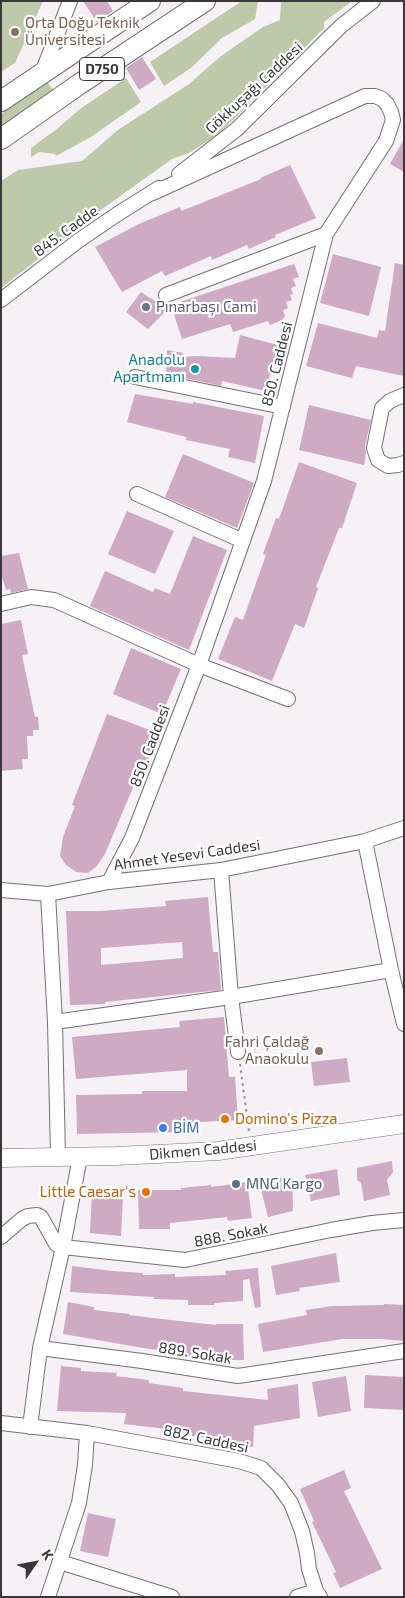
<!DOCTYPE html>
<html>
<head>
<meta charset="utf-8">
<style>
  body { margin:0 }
  #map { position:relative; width:405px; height:1598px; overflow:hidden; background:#f5f1f5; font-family:"Exo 2",sans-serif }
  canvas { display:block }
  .frame { position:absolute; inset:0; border:2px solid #393739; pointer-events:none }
  .north { position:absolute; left:10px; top:1538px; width:50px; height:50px; -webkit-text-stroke:4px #fff; paint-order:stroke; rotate:57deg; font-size:14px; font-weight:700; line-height:20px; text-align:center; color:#393739 }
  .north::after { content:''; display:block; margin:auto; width:18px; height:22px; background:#393739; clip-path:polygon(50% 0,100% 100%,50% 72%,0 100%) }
</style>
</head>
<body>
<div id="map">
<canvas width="405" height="1598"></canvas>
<div class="frame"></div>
<div class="north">K</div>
</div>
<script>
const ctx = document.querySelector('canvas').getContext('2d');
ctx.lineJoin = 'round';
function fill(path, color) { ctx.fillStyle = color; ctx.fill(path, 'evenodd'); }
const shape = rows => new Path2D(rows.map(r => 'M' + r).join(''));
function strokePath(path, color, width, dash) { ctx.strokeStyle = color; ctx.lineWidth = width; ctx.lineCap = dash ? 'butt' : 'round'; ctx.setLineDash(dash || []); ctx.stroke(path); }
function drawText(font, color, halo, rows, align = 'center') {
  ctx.font = font + ' "Exo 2",sans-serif'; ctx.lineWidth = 4.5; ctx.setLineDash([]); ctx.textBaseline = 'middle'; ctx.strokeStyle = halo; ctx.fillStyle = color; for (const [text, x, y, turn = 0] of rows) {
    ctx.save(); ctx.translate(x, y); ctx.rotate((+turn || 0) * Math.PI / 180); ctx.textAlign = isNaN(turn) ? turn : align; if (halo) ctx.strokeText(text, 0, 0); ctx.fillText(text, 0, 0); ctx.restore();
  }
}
fill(shape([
  [1,1,43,1,15,63,1,72],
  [242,1,258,1,255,19,222,38,191,68,164,86,150,62],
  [281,1,352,1,324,22,324,28,219,134,189,153,172,159,94,215,1,288,1,181,18,170,82,161,118,130,189,84,221,56,263,27,280,20],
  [126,78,141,102,91,137,56,156,55,154,39,152,31,157,31,148,58,128,80,109],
  [47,82,54,91,1,127,1,114]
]), '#bdc9a9');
fill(shape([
  [83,1,107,1,113,11,97,22],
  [142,57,156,79,139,90,126,68],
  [404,139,404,172,390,164],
  [290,165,316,218,275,235,276,237,249,249,247,245,212,260,211,256,165,276,162,271,122,292,95,247,141,223,180,207,181,211,219,196,261,179,260,178],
  [333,254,381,267,369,316,320,303],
  [395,263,404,265,404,376,356,366,352,378,306,366,318,323,377,338,379,330,385,331],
  [294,264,299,277,293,279,296,286,291,288,293,294,290,295,292,300,286,302,288,308,283,310,285,316,282,320,270,325,268,321,233,332,230,324,182,339,171,305],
  [141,292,158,303,165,312,148,329,126,312],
  [240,335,278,345,266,391,222,381,221,386,166,374,167,350,183,353,182,357,196,356,235,358],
  [135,394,193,404,193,402,264,416,255,463,228,457,230,449,186,440,186,437,127,422],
  [309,405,371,420,365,446,366,453,364,465,299,450],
  [183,454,254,483,237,528,165,497],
  [299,462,357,483,342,528,339,528,316,587,318,588,304,628,295,624,272,681,218,659,235,617,243,620,266,555,263,554,276,518,279,519],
  [127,511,174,531,155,574,108,554],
  [193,536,227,550,189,650,90,606,105,571,153,592,155,588,170,594],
  [19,553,28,589,11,593,10,589,6,590,1,574,1,556],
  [21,620,28,654,22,655,35,717,38,717,39,730,33,730,33,736,27,736,28,759,22,759,23,769,1,771,1,624],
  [131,648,181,669,162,714,113,694],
  [107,714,158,733,143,775,139,773,105,854,96,867,88,873,76,872,66,865,60,856,63,837,75,806,72,805],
  [208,897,213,952,218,952,221,990,105,1002,105,1004,70,1005,66,911,100,911,166,906,165,901],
  [182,942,183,958,101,965,101,948],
  [224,1017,229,1077,235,1077,238,1120,181,1123,182,1132,77,1134,76,1095,142,1094,142,1091,187,1091,187,1070,76,1079,72,1037,180,1027,179,1021],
  [347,1058,350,1082,314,1086,311,1062],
  [392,1161,393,1172,387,1180,390,1195,364,1201,361,1183,357,1180,357,1168],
  [337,1169,340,1195,311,1201,305,1175],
  [292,1176,293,1211,268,1217,259,1181],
  [247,1182,252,1218,228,1221,227,1217,170,1223,170,1229,139,1229,138,1190,181,1190,181,1188,211,1185,211,1187],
  [92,1194,123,1196,121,1236,90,1233],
  [336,1253,340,1282,299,1288,300,1291,276,1295,271,1266],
  [72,1266,113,1271,143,1273,143,1275,175,1274,175,1277,226,1275,225,1271,258,1268,261,1307,255,1308,249,1279,243,1280,243,1301,214,1303,214,1305,188,1305,188,1300,154,1299,154,1297,70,1292],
  [68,1302,94,1307,94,1310,129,1314,129,1315,153,1318,216,1325,216,1324,243,1324,244,1360,218,1360,185,1356,185,1353,149,1349,63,1334],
  [384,1304,404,1305,404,1341,382,1339,342,1339,263,1352,258,1324,307,1315,306,1310,332,1306,384,1305],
  [61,1366,81,1368,81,1371,117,1373,116,1376,149,1380,149,1383,183,1388,183,1391,268,1400,267,1389,298,1384,300,1418,254,1426,253,1447,229,1444,229,1440,192,1436,192,1432,124,1424,126,1413,57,1411],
  [365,1375,404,1377,404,1410,364,1408],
  [346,1376,351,1411,318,1417,312,1382],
  [344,1470,351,1488,344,1491,382,1569,340,1588,333,1573,336,1572,312,1522,314,1521,300,1489],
  [88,1513,116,1519,108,1557,80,1551]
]), '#ceaac4');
const minor = shape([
  [42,73,70,1],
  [179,174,237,129,341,26,373,1],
  [166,295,326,234],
  [1,300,78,241,116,215,159,188],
  [135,377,283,407],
  [404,395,390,401,382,408,374,448,378,460,388,466,398,465,404,463],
  [137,494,243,541],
  [1,604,31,597,54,600,199,665,288,699],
  [365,841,391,970,404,1024],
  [221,870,231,997,238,1052],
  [109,882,132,838,199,665,264,481,326,234,386,141,393,120,391,112,387,104,382,99,375,96,365,96,153,193],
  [1,890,48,894,109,882,221,870,365,841,404,828],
  [48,894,55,1022,58,1156],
  [55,1022,231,997,391,970],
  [1,1237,22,1219,28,1216,37,1215,41,1217,56,1244,63,1247,185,1260,331,1230,372,1223,404,1220],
  [40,1348,142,1361,238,1376,404,1351],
  [1,1423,87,1433,239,1461,261,1468,278,1485,291,1503,302,1531,307,1553,309,1569,316,1591,320,1597],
  [30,1427,40,1348,63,1247,80,1157],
  [60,1562,172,1597],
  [48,1597,79,1503,85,1465,87,1433],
  [297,1597,316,1591]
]);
const major = shape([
  [1,1158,116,1156,218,1151,404,1124]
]);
const highway = shape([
  [1,101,150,1],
  [1,139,78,85,205,1]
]);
strokePath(minor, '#747074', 16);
strokePath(major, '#747074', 19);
strokePath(highway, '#747074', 22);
strokePath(shape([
  [240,1064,249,1131]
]), '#939093', 2, [2.5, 4]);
strokePath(minor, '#fff', 14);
strokePath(major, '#fff', 18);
strokePath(highway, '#fff', 20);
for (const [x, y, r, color] of [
  [15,32,5,"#8d6e63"],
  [146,307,5,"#6b7280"],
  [195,369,5,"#0f9aa8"],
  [319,1051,5,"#8d6e63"],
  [225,1119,5,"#e8710a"],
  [163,1128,5,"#3f7fe0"],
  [236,1184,5,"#5c6f8a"],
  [146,1192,5,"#e8710a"]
]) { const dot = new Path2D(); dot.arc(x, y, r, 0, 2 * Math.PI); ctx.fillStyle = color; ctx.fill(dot); strokePath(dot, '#fff', 2); }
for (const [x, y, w] of [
  [102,69,45]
]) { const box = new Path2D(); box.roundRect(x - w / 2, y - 11.5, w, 23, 4); ctx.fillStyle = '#fff'; ctx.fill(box); strokePath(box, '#393739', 1); }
drawText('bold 14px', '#393739', null, [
  ["D750",102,69]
]);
drawText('15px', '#785e54', '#fff', [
  ["Orta Doğu Teknik",25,23],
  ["Üniversitesi",25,40],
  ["Fahri Çaldağ",309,1042,"right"],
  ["Anaokulu",309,1059,"right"]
], 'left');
drawText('15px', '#393739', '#fff', [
  ["Gökkuşağı Caddesi",254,88,-43],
  ["845. Cadde",66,231,-36],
  ["850. Caddesi",277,364,-76],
  ["850. Caddesi",150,746,-69],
  ["Ahmet Yesevi Caddesi",187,855,-8],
  ["Dikmen Caddesi",203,1150,-5],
  ["888. Sokak",231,1235,-11],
  ["889. Sokak",195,1353,9],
  ["882. Caddesi",206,1439,12]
]);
drawText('15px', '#5b616d', '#fff', [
  ["Pınarbaşı Cami",156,307]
], 'left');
drawText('15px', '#0d838f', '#fff', [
  ["Anadolu",185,360],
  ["Apartmanı",185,377]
], 'right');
drawText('15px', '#c56008', '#fff', [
  ["Domino's Pizza",235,1119],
  ["Little Caesar's",136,1192,"right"]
], 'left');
drawText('15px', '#366cbe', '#fff', [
  ["BİM",173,1128]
], 'left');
drawText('15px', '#4e5e75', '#fff', [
  ["MNG Kargo",246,1184]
], 'left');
</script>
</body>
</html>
